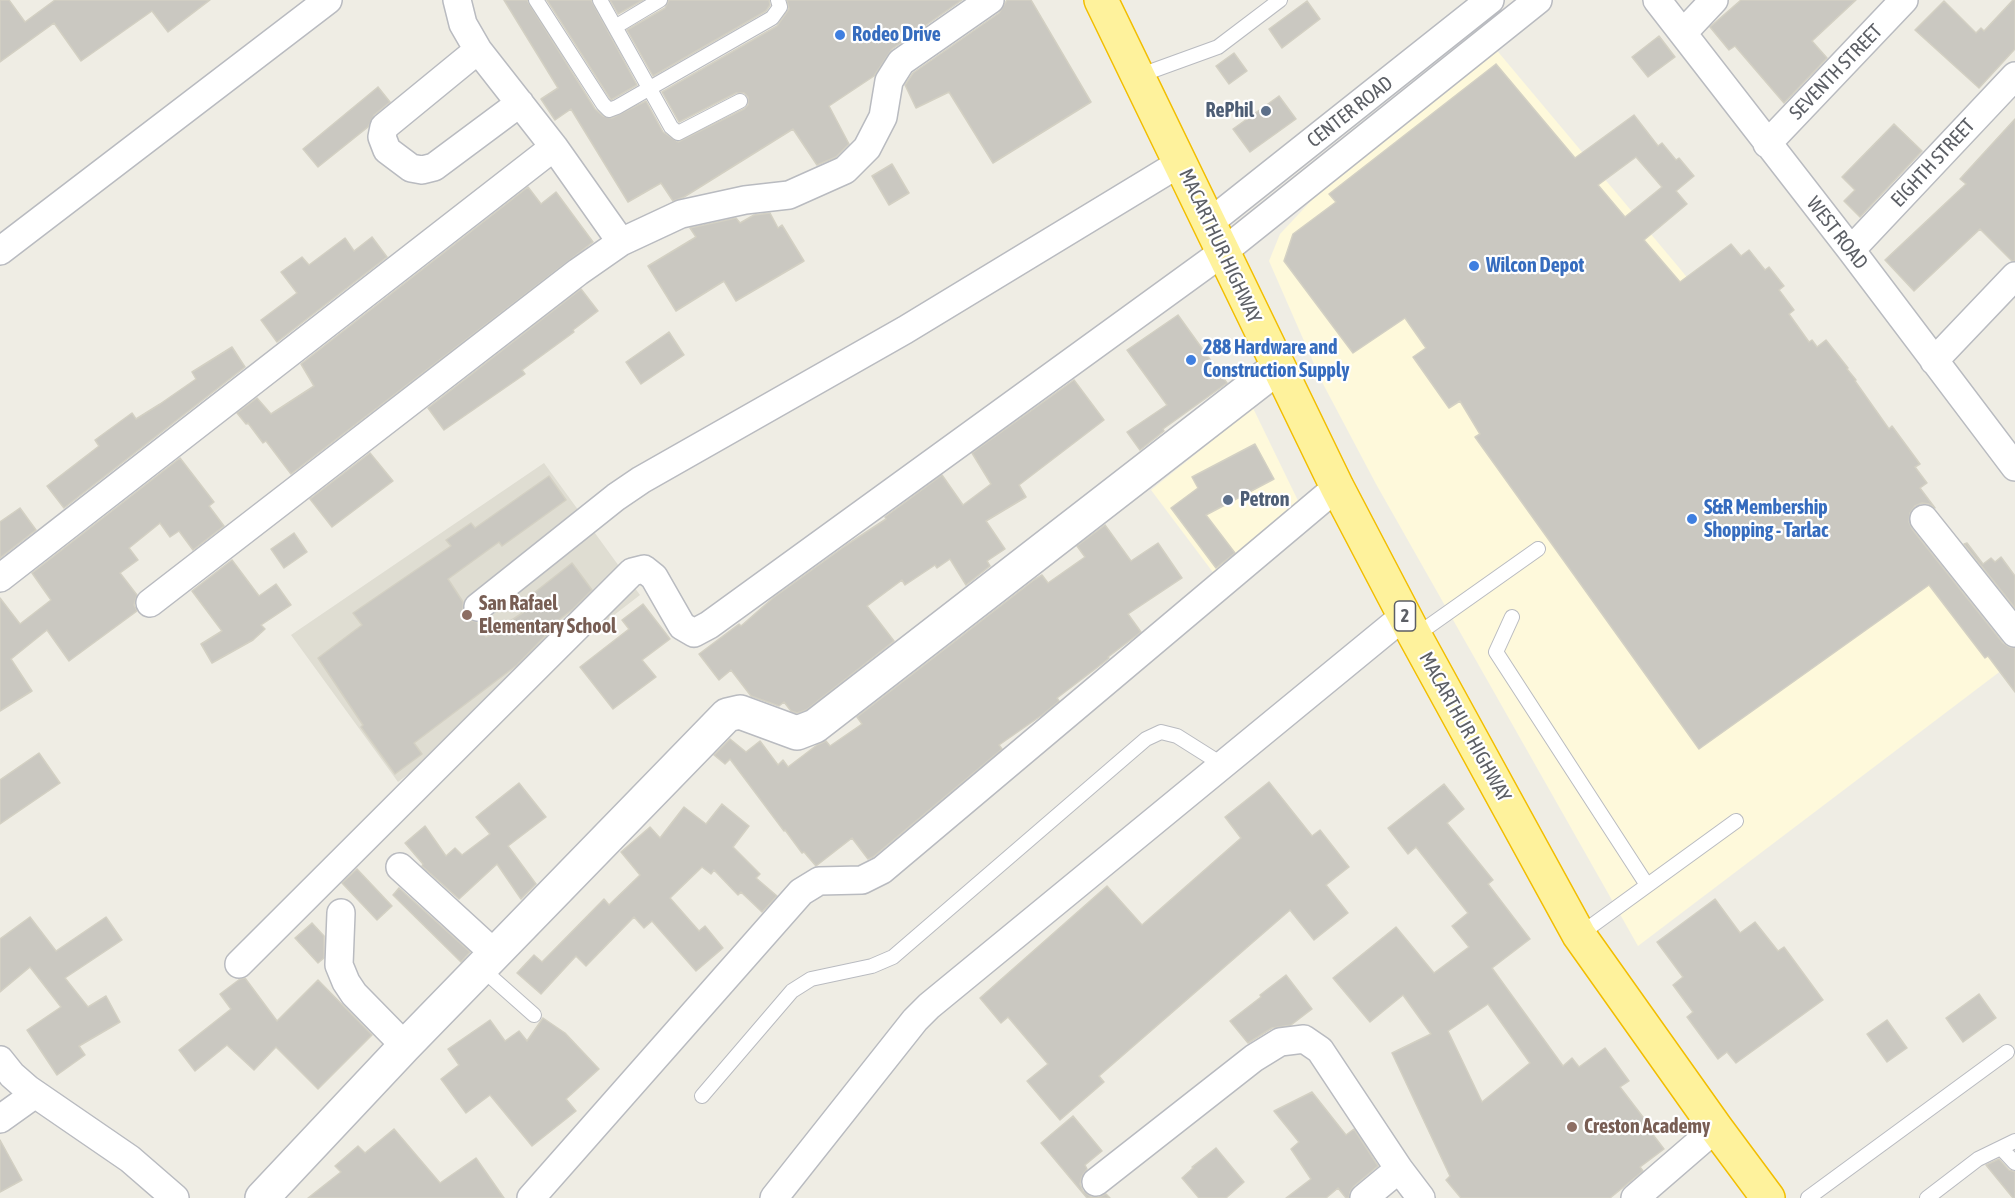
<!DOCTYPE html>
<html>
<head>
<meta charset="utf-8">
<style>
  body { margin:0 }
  canvas { display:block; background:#efede4 }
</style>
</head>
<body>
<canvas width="2015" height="1198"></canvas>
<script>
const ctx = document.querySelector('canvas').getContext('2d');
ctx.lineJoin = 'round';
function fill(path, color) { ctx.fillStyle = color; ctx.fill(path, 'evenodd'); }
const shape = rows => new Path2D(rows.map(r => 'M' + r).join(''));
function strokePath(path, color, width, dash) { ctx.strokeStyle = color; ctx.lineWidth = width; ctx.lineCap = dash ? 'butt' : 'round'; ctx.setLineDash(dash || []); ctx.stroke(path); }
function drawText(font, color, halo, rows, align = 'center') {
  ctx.font = font + ' "Asap Condensed",sans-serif'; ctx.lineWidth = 4.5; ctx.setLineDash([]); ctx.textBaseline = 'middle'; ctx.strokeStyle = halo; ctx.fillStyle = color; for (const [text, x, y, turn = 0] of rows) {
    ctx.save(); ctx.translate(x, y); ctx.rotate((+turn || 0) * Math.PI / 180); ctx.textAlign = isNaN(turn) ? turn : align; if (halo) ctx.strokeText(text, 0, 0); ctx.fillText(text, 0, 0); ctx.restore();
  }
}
fill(shape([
  [1494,47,1681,270,2002,670,1638,946,1376,484,1322,382,1269,261,1280,234,1325,186],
  [1253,408,1303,511,1218,579,1151,490]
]), '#fef9db');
fill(shape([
  [544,463,640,595,398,782,291,635]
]), '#dfddd2');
const building = shape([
  [0,0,9,0,25,22,55,0,210,0,168,32,152,11,81,61,54,23,0,62,0,0],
  [504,0,527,0,595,109,603,116,612,118,646,101,663,132,678,142,744,109,748,105,748,97,744,93,736,93,679,122,662,92,777,26,789,9,787,0,962,0,892,49,874,76,829,106,849,144,836,157,817,165,793,129,684,197,673,201,661,183,628,202,571,109,555,120,541,99,558,88,504,0],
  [547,0,591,0,637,85,611,100,547,0],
  [610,0,643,0,618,14,610,0],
  [669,0,769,0,770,5,766,11,653,76,627,30,665,8,669,0],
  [1007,0,1031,0,1091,102,993,163,949,92,916,108,905,85,913,73,999,13,1007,0],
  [1741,0,1856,0,1812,41,1827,58,1784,103,1735,46,1729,50,1710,27,1741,0],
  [2013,0,2015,0,2015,49,1979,88,1915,30,1944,1,1976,33,1981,28,1984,31,2013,0],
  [1307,1,1320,19,1282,48,1269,29,1307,1],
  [1659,36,1675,57,1648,77,1632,57,1659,36],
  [1234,53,1247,71,1229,84,1216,66,1234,53],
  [1496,64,1575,158,1634,115,1658,146,1662,143,1676,160,1679,158,1694,176,1676,191,1687,204,1644,240,1680,282,1731,244,1741,256,1749,250,1765,270,1769,267,1784,286,1779,290,1794,310,1789,314,1809,342,1812,340,1817,347,1826,340,1848,368,1847,369,1856,380,1855,381,1889,429,1892,426,1920,464,1915,467,1927,483,1920,488,1935,508,1929,504,1922,503,1915,506,1910,513,1909,522,1912,529,2003,643,2009,647,2015,648,2015,692,1988,656,1985,658,1929,585,1699,749,1475,437,1480,434,1460,401,1449,408,1413,357,1426,348,1405,318,1353,353,1284,261,1293,234,1336,202,1329,194,1496,64],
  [1636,157,1662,187,1625,217,1598,185,1636,157],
  [378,87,390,102,374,115,368,127,318,167,303,149,378,87],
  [1279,96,1296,119,1250,152,1233,129,1279,96],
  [2015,119,2015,261,2012,261,1980,229,1914,291,1885,260,1966,184,1960,179,2015,119],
  [1894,124,1922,151,1860,217,1844,201,1855,190,1842,177,1894,124],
  [892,164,909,193,889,205,872,176,892,164],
  [528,187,541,204,556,192,593,242,291,474,266,441,263,443,248,423,246,424,237,413,257,398,271,414,314,386,301,364,528,187],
  [770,213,778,228,782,225,804,261,736,301,724,281,676,311,648,266,696,237,690,228,736,218,740,223,754,215,770,213],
  [372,237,387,257,277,342,261,320,297,293,281,272,302,257,309,265,345,238,354,251,372,237],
  [581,289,598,311,573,330,574,332,522,370,525,374,444,430,428,408,581,289],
  [1178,315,1227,383,1163,429,1164,431,1140,450,1127,432,1167,405,1127,350,1178,315],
  [669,332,684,355,641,384,626,362,669,332],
  [232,347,245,367,64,508,47,486,99,446,95,440,132,413,136,419,160,404,196,379,192,372,232,347],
  [1074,380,1104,420,1019,485,1026,497,986,521,1005,549,987,561,990,566,966,585,950,559,937,568,935,565,905,585,902,580,867,606,894,641,806,710,797,713,791,711,784,702,779,706,751,696,731,670,719,680,699,654,739,624,741,626,773,598,845,546,886,519,885,517,942,475,963,505,991,484,972,453,1074,380],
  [1255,444,1274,479,1206,515,1235,553,1216,568,1171,508,1198,488,1192,477,1255,444],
  [370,453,393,481,332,527,310,499,370,453],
  [180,458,214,502,209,506,224,526,193,550,179,531,170,537,160,523,129,548,138,560,120,573,137,595,134,605,137,611,69,661,47,630,11,659,32,691,0,711,0,598,20,624,51,600,32,573,180,458],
  [549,476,566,500,502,546,499,542,448,579,463,602,463,610,465,616,472,621,477,622,486,637,536,604,530,596,572,563,592,590,573,609,547,629,549,632,517,665,414,743,422,754,395,774,361,727,363,725,318,658,362,625,353,613,451,546,446,540,471,523,475,528,549,476],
  [20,508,36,530,0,558,0,522,20,508],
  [1105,525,1131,561,1158,543,1182,578,1128,614,1141,632,1108,657,1109,658,1103,663,1057,698,1059,701,1042,715,999,745,1002,749,873,857,868,859,852,838,816,866,804,852,802,853,785,830,784,831,730,759,725,764,714,755,730,739,746,752,760,741,778,765,783,760,788,767,817,745,826,741,830,746,862,724,857,717,1034,580,1042,575,1048,583,1085,557,1077,546,1105,525],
  [294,533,307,552,284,568,271,549,294,533],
  [1967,543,1983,564,1991,558,1995,562,2001,557,2015,576,2015,608,1964,544,1967,543],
  [232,560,259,596,276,584,291,605,261,625,265,629,253,640,212,663,201,644,222,631,192,591,232,560],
  [643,604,670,639,642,660,656,677,613,709,580,667,629,629,622,620,643,604],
  [39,753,60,783,0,824,0,780,39,753],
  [1269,782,1312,836,1320,830,1349,867,1326,885,1348,913,1314,940,1290,910,1099,1076,1104,1082,1060,1120,1027,1081,1048,1064,1008,1017,1001,1023,980,998,1107,886,1142,925,1241,838,1225,817,1269,782],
  [519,783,546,817,508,846,536,884,521,899,497,864,459,899,422,866,423,864,405,843,425,826,446,856,455,848,462,855,490,834,476,817,519,783],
  [1444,784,1464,809,1447,823,1493,880,1488,884,1530,939,1492,968,1563,1066,1572,1058,1579,1067,1605,1048,1629,1081,1620,1087,1646,1121,1644,1123,1664,1149,1640,1167,1643,1171,1610,1198,1461,1198,1446,1180,1450,1176,1392,1053,1431,1034,1403,995,1370,1022,1333,978,1396,927,1434,973,1469,947,1452,926,1468,913,1416,847,1408,854,1388,828,1444,784],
  [1488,1004,1530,1063,1482,1102,1448,1031,1488,1004],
  [722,804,749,826,733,847,760,874,756,878,777,896,762,912,741,892,738,895,714,870,711,874,702,867,670,898,699,931,705,926,723,948,696,971,652,921,644,928,634,917,586,966,576,956,541,994,517,973,534,955,542,962,604,899,609,905,640,875,621,852,650,827,660,838,684,807,706,824,722,804],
  [357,869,392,906,377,920,342,883,357,869],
  [399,888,470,952,461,962,393,895,399,888],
  [1715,899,1740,933,1755,922,1778,951,1784,947,1823,1000,1736,1063,1727,1052,1718,1059,1687,1017,1693,1012,1673,985,1683,977,1657,942,1715,899],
  [30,917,56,951,106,917,122,940,65,978,88,1007,106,996,120,1022,79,1046,85,1055,57,1075,27,1030,61,1007,30,967,0,992,0,939,30,917],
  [312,923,324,936,324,958,318,963,295,938,312,923],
  [1286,975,1312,1009,1291,1025,1272,1028,1248,1043,1230,1021,1261,997,1260,995,1286,975],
  [245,978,277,1021,318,980,372,1035,318,1089,276,1047,254,1070,227,1045,195,1071,179,1050,231,1009,220,994,240,979,245,978],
  [1979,994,1996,1018,1963,1042,1946,1018,1979,994],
  [543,1018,565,1033,599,1069,566,1099,576,1111,532,1146,490,1095,466,1113,441,1079,459,1065,448,1049,490,1020,505,1041,519,1031,527,1041,543,1018],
  [1887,1020,1907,1048,1887,1062,1867,1034,1887,1020],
  [1312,1092,1346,1135,1354,1129,1378,1166,1354,1186,1350,1192,1349,1198,1346,1198,1338,1188,1326,1198,1286,1198,1311,1179,1291,1149,1299,1142,1274,1111,1312,1092],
  [1073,1116,1102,1151,1085,1165,1087,1169,1082,1176,1080,1184,1083,1191,1091,1197,1099,1197,1106,1194,1110,1198,1087,1198,1041,1143,1073,1116],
  [394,1129,440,1183,476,1158,504,1198,308,1198,341,1172,335,1166,358,1146,365,1153,394,1129],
  [0,1140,22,1180,0,1192,0,1140],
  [1216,1148,1244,1182,1226,1198,1199,1198,1182,1178,1193,1168,1192,1167,1216,1148],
  [1999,1159,2009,1170,2015,1172,2015,1198,2013,1198,1986,1165,1999,1159]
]);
fill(building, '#cac8c1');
strokePath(building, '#d3d0c3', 1.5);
const service = shape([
  [536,0,603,104,609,110,617,107,772,18,780,7,778,0],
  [600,0,671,127,678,133,740,101],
  [615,27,660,0],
  [1138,76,1218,47,1280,0],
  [1512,617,1496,652,1647,885],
  [1415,636,1538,549],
  [1579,935,1736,821],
  [481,968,534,1015],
  [702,1096,792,991,811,979,872,966,893,957,1146,739,1161,732,1177,736,1223,765],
  [2001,1148,2015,1163],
  [1808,1198,2007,1052],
  [1927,1198,1978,1159,2015,1141]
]);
const minor = shape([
  [457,0,463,24,478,50,554,147,621,242],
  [1657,0,1851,250,2015,467],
  [1683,33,1714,0],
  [478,50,384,127,382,137,387,150,411,168,422,170,434,167,520,103],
  [1767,144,1904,0],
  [1209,223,1490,0],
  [1851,250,2015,76],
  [0,251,328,0],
  [1934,361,2015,276],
  [1924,519,2015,633],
  [0,578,554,147],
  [150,603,578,272,621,242,681,214,745,200,789,195,845,170,867,148,883,117,889,81,901,62,990,0],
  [478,607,616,497,641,480,905,330,1180,163],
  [400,867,495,954],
  [341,913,339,965,346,982,354,994,405,1046],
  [239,964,632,572,644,569,654,577,682,626,694,633,709,625,1223,252,1538,0],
  [0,1060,12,1075,28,1089,130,1159,175,1198],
  [0,1119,35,1094],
  [1096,1182,1254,1058,1280,1042,1304,1039,1320,1050,1399,1169,1421,1198],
  [531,1198,801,892,819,881,862,880,882,870,1337,487],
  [774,1198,915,1020,929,1006,1404,616],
  [1364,1198,1399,1169],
  [1635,1198,1716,1128]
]);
const tertiary = shape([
  [262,1198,405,1046,727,715,740,712,797,733,815,726,1278,367]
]);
const trunk = shape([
  [1101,0,1337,487,1415,636,1579,935,1716,1128,1768,1198]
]);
strokePath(service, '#b9bbc0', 16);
strokePath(minor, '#b9bbc0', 30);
strokePath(tertiary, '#b9bbc0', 36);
strokePath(trunk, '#f2be01', 36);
strokePath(service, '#fff', 14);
strokePath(minor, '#fff', 27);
strokePath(tertiary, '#fff', 33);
strokePath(trunk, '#fef29c', 33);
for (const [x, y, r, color] of [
  [840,35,6,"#3f7fe0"],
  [1266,111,6,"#5c6f8a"],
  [1474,266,6,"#3f7fe0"],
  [1191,360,6,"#3f7fe0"],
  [1228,500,6,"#5c6f8a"],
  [1692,519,6,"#3f7fe0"],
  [467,615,6,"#8d6e63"],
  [1572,1127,6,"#8d6e63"]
]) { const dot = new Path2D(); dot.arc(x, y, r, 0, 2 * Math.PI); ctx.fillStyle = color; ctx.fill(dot); strokePath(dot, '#fff', 2); }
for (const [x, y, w] of [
  [1405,616,21]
]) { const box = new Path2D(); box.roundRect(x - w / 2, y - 15, w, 30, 4.5); ctx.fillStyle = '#fff'; ctx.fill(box); strokePath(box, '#5c5f65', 1.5); }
drawText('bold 18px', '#5c5f65', null, [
  ["2",1405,616]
]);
drawText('bold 20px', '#366cbe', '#fff', [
  ["Rodeo Drive",852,35],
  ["Wilcon Depot",1486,266],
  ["288 Hardware and",1203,348],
  ["Construction Supply",1203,371],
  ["S&R Membership",1704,508],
  ["Shopping - Tarlac",1704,531]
], 'left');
drawText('20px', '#5c5f65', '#fff', [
  ["SEVENTH STREET",1836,72,-46],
  ["CENTER ROAD",1350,112,-38],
  ["EIGHTH STREET",1933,163,-47],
  ["WEST ROAD",1837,233,52],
  ["MACARTHUR HIGHWAY",1220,246,65],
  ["MACARTHUR HIGHWAY",1465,727,61]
]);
drawText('bold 20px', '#4e5e75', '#fff', [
  ["RePhil",1254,111],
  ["Petron",1240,500,"left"]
], 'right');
drawText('bold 20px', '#785e54', '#fff', [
  ["San Rafael",479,604],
  ["Elementary School",479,627],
  ["Creston Academy",1584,1127]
], 'left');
</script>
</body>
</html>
